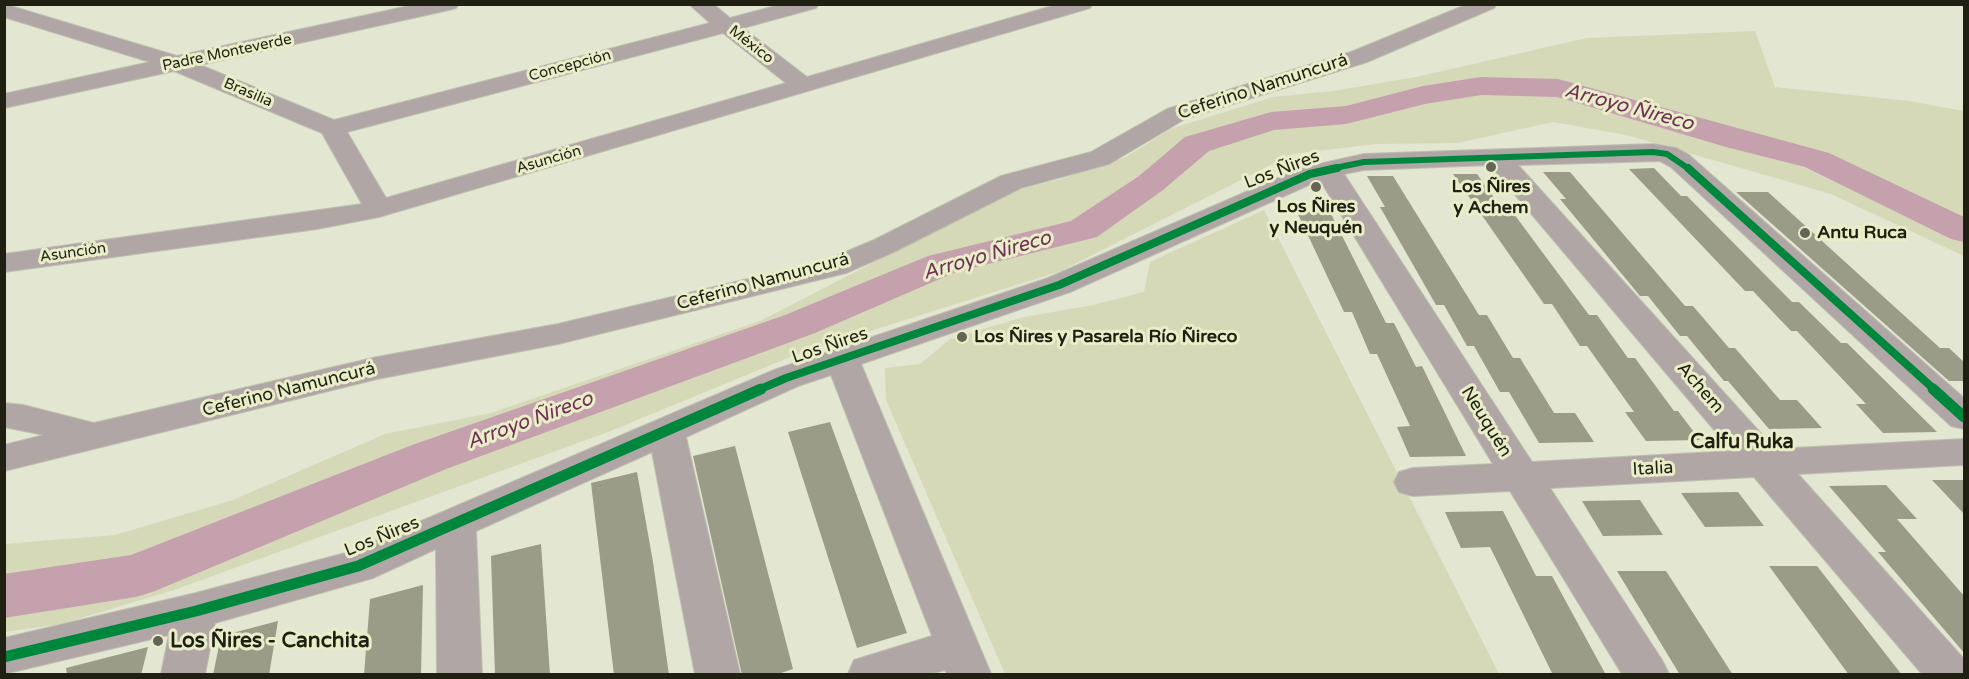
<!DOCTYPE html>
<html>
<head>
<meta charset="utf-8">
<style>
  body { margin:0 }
  #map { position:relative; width:1969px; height:679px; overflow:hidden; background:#e3e6d1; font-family:"Varela Round",sans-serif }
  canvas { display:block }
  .frame { position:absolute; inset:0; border:6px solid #1f2012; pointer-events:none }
</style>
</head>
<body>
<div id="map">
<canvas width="1969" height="679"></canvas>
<div class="frame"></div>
</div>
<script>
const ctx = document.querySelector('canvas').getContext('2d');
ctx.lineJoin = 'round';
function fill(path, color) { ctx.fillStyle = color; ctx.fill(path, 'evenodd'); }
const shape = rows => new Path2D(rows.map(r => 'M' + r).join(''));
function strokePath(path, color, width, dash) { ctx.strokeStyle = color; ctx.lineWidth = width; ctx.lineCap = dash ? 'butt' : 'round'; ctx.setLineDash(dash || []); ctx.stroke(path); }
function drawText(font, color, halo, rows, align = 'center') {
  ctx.font = font + ' "Varela Round",sans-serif'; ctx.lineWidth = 6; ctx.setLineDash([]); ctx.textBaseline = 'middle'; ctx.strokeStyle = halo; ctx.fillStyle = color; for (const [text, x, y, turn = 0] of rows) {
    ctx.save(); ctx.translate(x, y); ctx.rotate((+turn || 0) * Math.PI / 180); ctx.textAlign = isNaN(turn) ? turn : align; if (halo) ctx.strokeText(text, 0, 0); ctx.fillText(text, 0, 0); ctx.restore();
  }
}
fill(shape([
  [1755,31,1775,87,1909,101,1964,111,1964,256,1831,194,1626,135,1553,122,1457,143,1376,144,1292,154,1061,271,800,353,608,432,174,590,61,624,5,632,4,544,115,535,233,500,385,434,491,413,760,321,985,205,1021,189,1058,180,1126,157,1170,129,1273,97,1333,91,1416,77,1587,38],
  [1264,210,1499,674,1005,674,886,400,885,368,920,364,950,339,1024,317,1093,305,1144,292,1150,262]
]), '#d5d9b8');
fill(shape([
  [1481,77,1558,79,1829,153,1964,217,1964,242,1951,239,1805,167,1726,147,1557,97,1481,95,1425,104,1346,124,1274,130,1209,151,1163,190,1097,237,956,272,815,333,446,469,155,591,136,597,4,618,4,574,131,555,412,445,785,315,928,256,1071,221,1139,176,1185,137,1271,112,1346,106,1423,86,1481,77]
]), '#c5a1ae');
fill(shape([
  [1654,168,1681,196,1687,196,1792,302,1799,302,1841,343,1847,343,1937,432,1883,433,1856,404,1866,404,1797,331,1791,331,1753,291,1745,291,1629,169],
  [1543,172,1570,172,1685,306,1693,306,1729,348,1735,348,1780,400,1797,400,1822,428,1769,429,1728,381,1724,381,1687,336,1680,336,1648,296,1640,296,1560,199,1566,199],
  [1453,174,1477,174,1500,206,1508,206,1589,315,1597,315,1628,358,1635,358,1674,411,1678,411,1700,440,1646,441,1625,412,1634,412,1587,346,1580,346,1552,304,1544,304],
  [1367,176,1393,176,1479,315,1487,315,1513,358,1520,358,1554,413,1575,413,1594,442,1539,443,1509,392,1500,392,1474,346,1467,346,1444,305,1436,305,1380,207,1385,207],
  [1736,192,1768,192,1940,348,1949,348,1965,363,1965,381,1949,381],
  [1297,212,1330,212,1386,323,1394,323,1416,367,1422,366,1466,456,1410,457,1397,427,1410,426,1377,354,1370,354,1352,312,1344,312],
  [830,422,907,633,857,648,788,432],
  [735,446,793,669,775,675,742,675,693,456],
  [637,472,653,562,669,675,614,675,591,483],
  [1932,480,1965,480,1965,515],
  [1886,485,1917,519,1897,519,1965,597,1965,654,1878,552,1886,552,1829,486],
  [1738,492,1764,526,1705,527,1681,493],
  [1640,500,1663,535,1603,536,1582,501],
  [1503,511,1536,576,1552,576,1606,675,1553,675,1490,547,1461,548,1445,512],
  [541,544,550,675,495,675,491,556],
  [1769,566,1817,566,1902,675,1849,675],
  [1617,571,1666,571,1733,675,1680,675],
  [423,585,421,675,364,675,370,599],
  [278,621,269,675,213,675,221,636],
  [148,647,141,675,67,675,66,668]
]), '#9a9c88');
const minor = shape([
  [4,4,177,56,418,4,459,4,456,8,449,10,200,65,334,120,710,23,689,4,713,4,730,18,783,4,819,4,816,8,743,28,807,77,1059,4,1093,4,1090,8,379,217,317,229,4,272,4,254,362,204,322,133,174,71,4,108,4,94,150,62,4,17,4,4],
  [723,33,786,83,386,198,347,132,723,33],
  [1468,4,1497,4,1494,8,1367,62,1185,119,1109,164,1021,188,894,252,846,273,558,344,377,379,4,471,4,445,44,435,4,427,4,403,23,405,94,423,377,357,558,324,824,261,874,240,1001,176,1091,152,1167,109,1351,52,1468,4],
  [1653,144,1676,148,1689,155,1964,398,1964,429,1951,426,1671,167,1660,161,1518,165,1775,449,1964,439,1964,465,1798,474,1964,659,1964,674,1922,674,1754,477,1550,488,1662,660,1669,674,1622,674,1510,491,1413,496,1399,492,1394,482,1399,472,1413,468,1493,464,1320,180,1070,292,861,364,991,674,947,674,945,670,930,674,848,674,854,660,932,636,831,375,798,386,686,437,740,674,695,674,652,452,476,531,482,674,437,674,436,549,373,578,215,623,205,674,161,674,169,635,4,674,4,638,196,593,349,552,774,370,1048,278,1301,168,1364,154,1653,144],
  [1490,165,1732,451,1532,462,1344,174,1364,170,1490,165]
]);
strokePath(minor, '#bec1b0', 2);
fill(minor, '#b1a6a6');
strokePath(shape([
  [1330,169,1364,162,1653,152,1667,154,1689,169]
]), '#00873e', 6);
strokePath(shape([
  [1688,168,1935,390],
  [758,390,786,378,1059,285,1310,174,1337,168]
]), '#00873e', 8);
strokePath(shape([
  [1933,389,1964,417],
  [4,657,196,611,358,566,761,389]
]), '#00873e', 11);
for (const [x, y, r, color] of [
  [1491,167,6,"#646555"],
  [1316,187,6,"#646555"],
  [1805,233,6,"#646555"],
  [962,337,6,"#646555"],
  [158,641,6,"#646555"]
]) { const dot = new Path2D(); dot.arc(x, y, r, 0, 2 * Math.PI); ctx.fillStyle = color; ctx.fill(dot); strokePath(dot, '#e9eec9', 2); }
drawText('15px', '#1f2012', '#e9eec9', [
  ["México",751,45,38],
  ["Padre Monteverde",227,53,-12],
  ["Concepción",570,66,-15],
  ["Brasilia",248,93,23],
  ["Asunción",549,160,-16],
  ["Asunción",73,253,-8]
]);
drawText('18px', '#1f2012', '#e9eec9', [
  ["Ceferino Namuncurá",1263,87,-18],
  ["Los Ñires",1282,170,-21],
  ["Ceferino Namuncurá",763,282,-15],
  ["Los Ñires",830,346,-19],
  ["Achem",1700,388,49],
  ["Ceferino Namuncurá",289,390,-14],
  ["Neuquén",1486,422,58],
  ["Italia",1653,469,-3],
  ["Los Ñires",382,537,-22]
]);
drawText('bold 18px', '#1f2012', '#e9eec9', [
  ["Los Ñires",1491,187],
  ["y Achem",1491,208],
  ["Los Ñires",1316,207],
  ["y Neuquén",1316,228],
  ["Antu Ruca",1817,233,"left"],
  ["Los Ñires y Pasarela Río Ñireco",974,337,"left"]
]);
drawText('italic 20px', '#702f55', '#e9eec9', [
  ["Arroyo Ñireco",1629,108,15],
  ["Arroyo Ñireco",987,256,-16],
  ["Arroyo Ñireco",530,421,-20]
]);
drawText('bold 20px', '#1f2012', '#e9eec9', [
  ["Calfu Ruka",1742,443]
]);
drawText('bold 21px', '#1f2012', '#e9eec9', [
  ["Los Ñires - Canchita",170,641]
], 'left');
</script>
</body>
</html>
